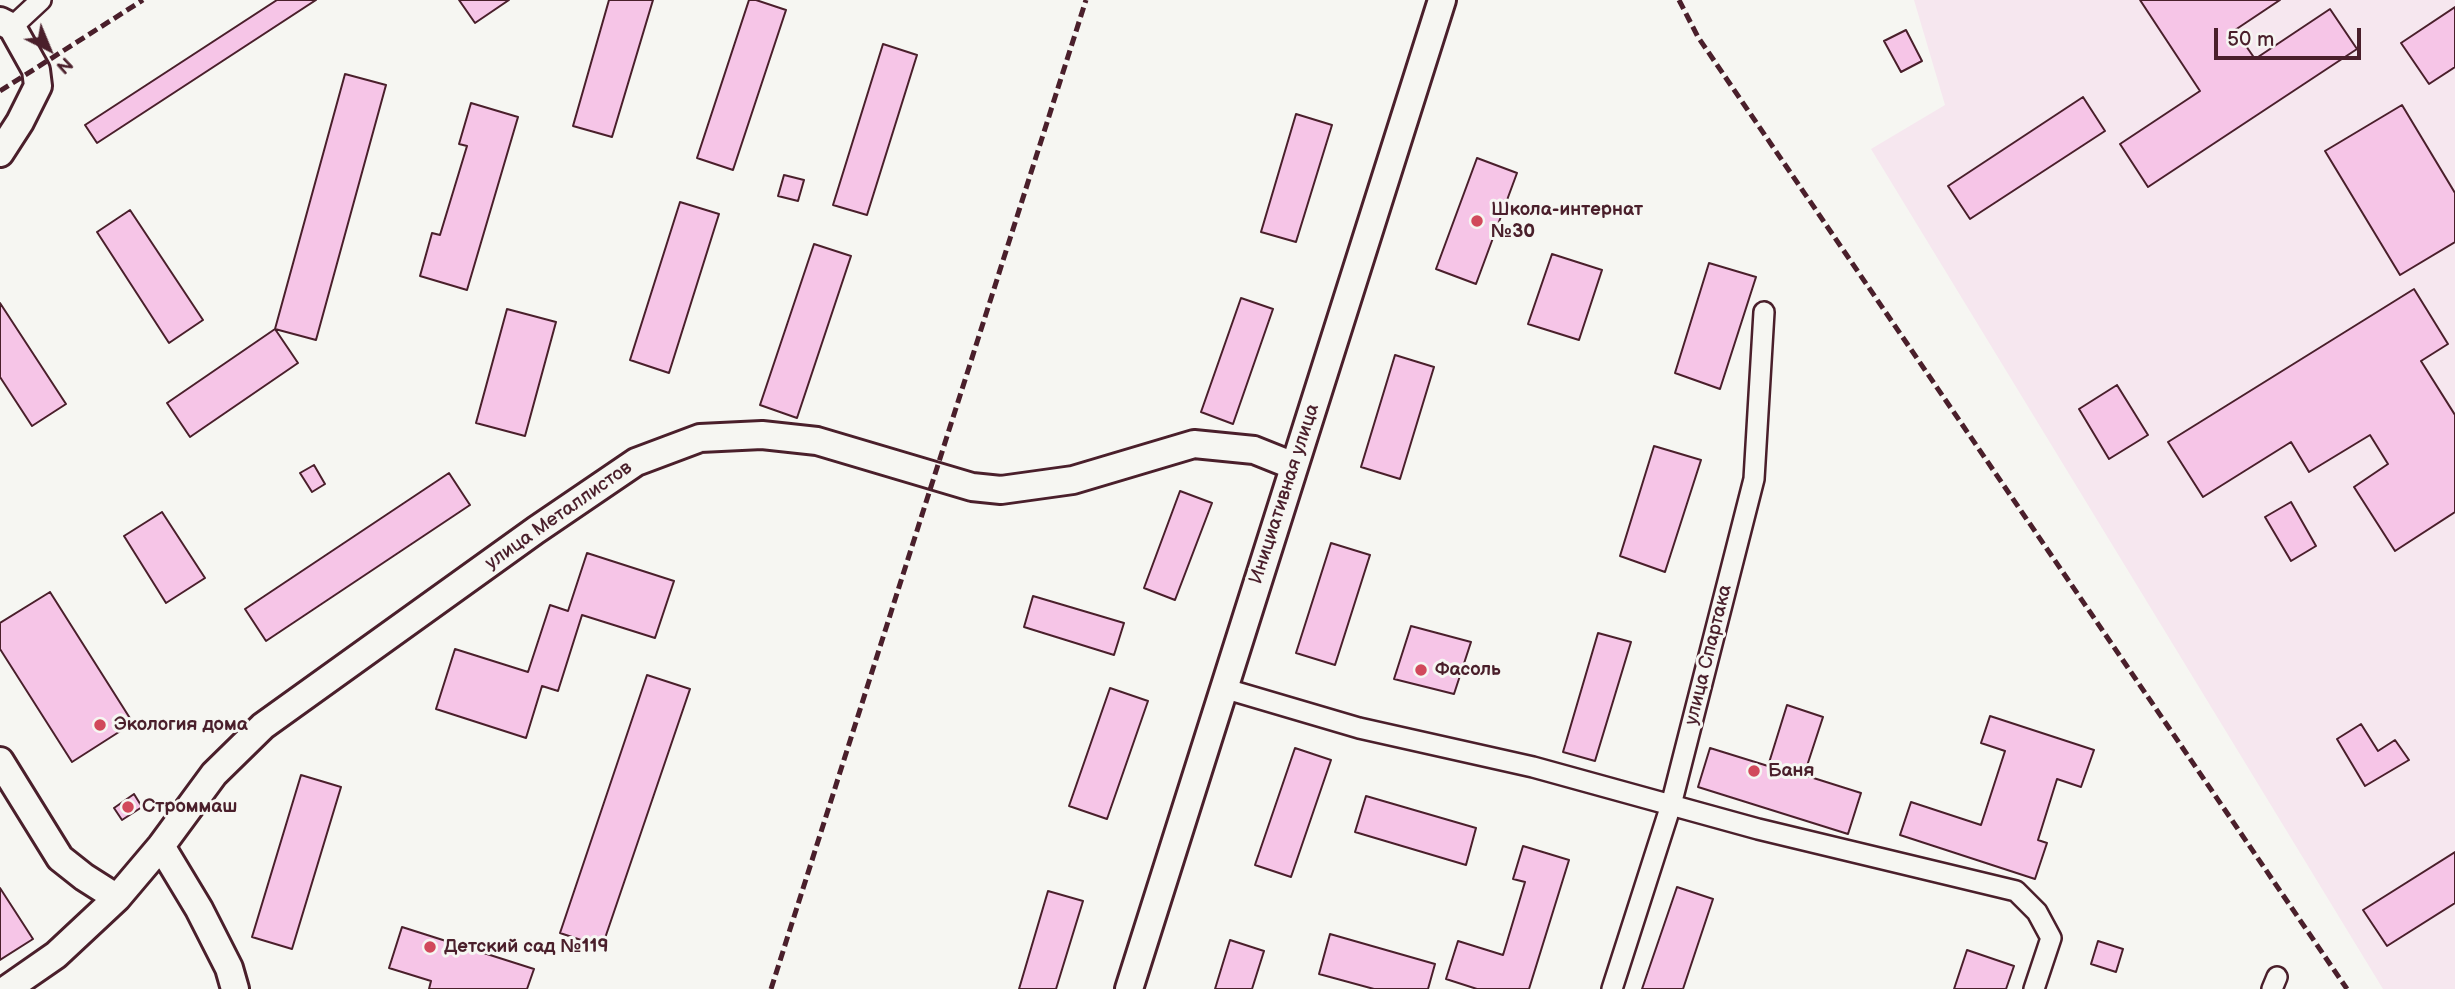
<!DOCTYPE html>
<html>
<head>
<meta charset="utf-8">
<style>
  body { margin:0 }
  #map { position:relative; width:2455px; height:989px; overflow:hidden; background:#f6f6f2; font-family:"Balsamiq Sans",sans-serif }
  canvas { display:block }
  .north { position:absolute; left:14px; top:14px; width:70px; height:70px; -webkit-text-stroke:5px #f6f6f2; paint-order:stroke; rotate:137deg; font-size:19px; font-weight:700; line-height:28px; text-align:center; color:#4a1f2b }
  .north::after { content:''; display:block; margin:auto; width:24px; height:32px; background:#4a1f2b; clip-path:polygon(50% 0,100% 100%,50% 72%,0 100%) }
  .scale { position:absolute; left:2214px; top:28px; width:147px; height:32px; box-sizing:border-box; border:4px solid #4a1f2b; border-top:0; padding-left:9px; font-size:21px; line-height:24px; white-space:nowrap; color:#4a1f2b; -webkit-text-stroke:5px #f6f6f2; paint-order:stroke }
</style>
</head>
<body>
<div id="map">
<canvas width="2455" height="989"></canvas>
<div class="north">N</div>
<div class="scale">50 m</div>
</div>
<script>
const ctx = document.querySelector('canvas').getContext('2d');
ctx.lineJoin = 'round';
function fill(path, color) { ctx.fillStyle = color; ctx.fill(path, 'evenodd'); }
const shape = rows => new Path2D(rows.map(r => 'M' + r).join(''));
function strokePath(path, color, width, dash) { ctx.strokeStyle = color; ctx.lineWidth = width; ctx.lineCap = dash ? 'butt' : 'round'; ctx.setLineDash(dash || []); ctx.stroke(path); }
function drawText(font, color, halo, rows, align = 'center') {
  ctx.font = font + ' "Balsamiq Sans",sans-serif'; ctx.lineWidth = 6; ctx.setLineDash([]); ctx.textBaseline = 'middle'; ctx.strokeStyle = halo; ctx.fillStyle = color; for (const [text, x, y, turn = 0] of rows) {
    ctx.save(); ctx.translate(x, y); ctx.rotate((+turn || 0) * Math.PI / 180); ctx.textAlign = isNaN(turn) ? turn : align; if (halo) ctx.strokeText(text, 0, 0); ctx.fillText(text, 0, 0); ctx.restore();
  }
}
fill(shape([
  [1914,0,2455,0,2455,989,2383,989,1871,149,1945,105]
]), '#f6e7ef');
const building = shape([
  [277,0,316,0,97,143,85,125,277,0],
  [459,0,509,0,475,23,459,0],
  [609,0,653,0,612,137,573,126,609,0],
  [749,0,756,0,786,10,733,170,697,158,749,0],
  [2140,0,2280,0,2235,30,2255,59,2330,9,2357,49,2148,187,2120,144,2200,91,2140,0],
  [2455,7,2455,67,2429,84,2401,43,2455,7],
  [1906,30,1922,61,1901,72,1884,41,1906,30],
  [883,44,917,55,867,215,833,205,883,44],
  [345,74,386,85,316,340,275,329,345,74],
  [2083,97,2105,131,1970,219,1948,186,2083,97],
  [471,103,518,117,467,290,420,276,432,233,440,235,467,146,459,144,471,103],
  [2402,105,2455,193,2455,242,2400,275,2325,151,2402,105],
  [1296,114,1332,125,1296,242,1261,232,1296,114],
  [1477,158,1517,173,1476,284,1436,269,1477,158],
  [784,175,804,180,798,201,778,196,784,175],
  [680,202,719,214,669,373,630,360,680,202],
  [130,210,203,320,169,343,97,232,130,210],
  [814,244,851,256,797,418,760,405,814,244],
  [1552,254,1602,270,1579,340,1528,324,1552,254],
  [1709,263,1756,277,1720,389,1675,373,1709,263],
  [2414,289,2448,344,2421,361,2455,415,2455,512,2395,551,2354,487,2388,464,2370,435,2309,472,2291,442,2203,497,2168,442,2414,289],
  [1241,298,1273,309,1233,424,1201,412,1241,298],
  [0,303,66,404,32,426,0,377,0,303],
  [507,309,556,322,525,436,476,423,507,309],
  [275,329,298,363,190,437,167,403,275,329],
  [1395,355,1434,367,1400,479,1361,467,1395,355],
  [2117,385,2148,435,2109,459,2079,409,2117,385],
  [1654,446,1701,460,1665,572,1620,556,1654,446],
  [314,465,325,484,312,492,300,473,314,465],
  [449,473,470,505,266,641,245,609,449,473],
  [1180,491,1212,503,1175,600,1144,588,1180,491],
  [2291,502,2316,546,2291,561,2265,517,2291,502],
  [162,512,205,578,166,603,124,536,162,512],
  [1331,543,1370,555,1335,665,1296,653,1331,543],
  [587,553,674,581,655,638,582,615,558,691,542,686,526,738,436,709,455,649,528,672,550,605,568,611,587,553],
  [50,592,133,723,72,762,0,649,0,623,50,592],
  [1033,596,1124,623,1114,655,1024,627,1033,596],
  [1411,626,1471,642,1454,694,1394,679,1411,626],
  [1598,633,1631,642,1595,761,1563,752,1598,633],
  [647,675,690,689,602,947,560,933,647,675],
  [1110,688,1148,701,1107,819,1069,806,1110,688],
  [1787,705,1823,717,1804,775,1861,793,1848,834,1698,787,1710,748,1768,766,1787,705],
  [1990,716,2094,750,2081,787,2057,779,2038,840,2047,843,2035,879,1900,835,1911,802,1981,825,2005,751,1981,743,1990,716],
  [2361,724,2378,751,2395,740,2409,760,2365,786,2337,739,2361,724],
  [1295,748,1331,760,1291,877,1255,865,1295,748],
  [301,775,341,787,292,949,252,937,301,775],
  [134,794,142,807,122,820,114,808,134,794],
  [1366,796,1476,828,1466,865,1355,832,1366,796],
  [1523,846,1569,860,1529,989,1477,989,1446,979,1458,941,1503,955,1525,882,1513,879,1523,846],
  [2455,852,2455,903,2387,946,2363,910,2455,852],
  [1677,887,1713,899,1683,989,1642,989,1677,887],
  [0,888,33,939,0,960,0,888],
  [1048,891,1083,901,1056,989,1019,989,1048,891],
  [402,927,534,969,527,989,429,989,431,981,389,968,402,927],
  [1330,934,1435,964,1428,989,1374,989,1319,974,1330,934],
  [1230,940,1264,951,1252,989,1215,989,1230,940],
  [2098,941,2123,949,2116,972,2091,964,2098,941],
  [1967,950,2014,966,2006,989,1954,989,1967,950]
]);
fill(building, '#f6c5e7');
strokePath(building, '#4a1f2b', 2);
const street = shape([
  [12,27,41,0],
  [1223,688,1359,728,1533,767,1758,829,2016,891,2037,912,2051,938,2034,989],
  [1612,989,1671,805,1754,479,1764,312],
  [2272,989,2277,977]
]);
const secondary = shape([
  [0,21,12,27,36,70,38,86,20,122,0,153],
  [0,761,60,858,84,877,117,898],
  [161,846,199,909,229,968,235,989],
  [7,989,56,955,117,898,161,846,214,774,263,726,536,530,636,462,700,438,762,435,817,441,972,487,1001,490,1073,480,1194,444,1254,450,1294,466],
  [1129,989,1442,0]
]);
strokePath(street, '#4a1f2b', 24);
strokePath(secondary, '#4a1f2b', 32);
strokePath(street, '#f6f6f2', 19);
strokePath(secondary, '#f6f6f2', 26);
strokePath(shape([
  [1679,0,1698,37,2347,989],
  [0,91,143,0],
  [771,989,1086,0]
]), '#4a1f2b', 5, [10, 5]);
for (const [x, y, r, color] of [
  [1477,221,7,"#d1495b"],
  [1421,670,7,"#d1495b"],
  [100,725,7,"#d1495b"],
  [1754,771,7,"#d1495b"],
  [128,807,7,"#d1495b"],
  [430,947,7,"#d1495b"]
]) { const dot = new Path2D(); dot.arc(x, y, r, 0, 2 * Math.PI); ctx.fillStyle = color; ctx.fill(dot); strokePath(dot, '#f6f6f2', 2.5); }
drawText('bold 19px', '#4a1f2b', '#f6f6f2', [
  ["Школа-интернат",1491,210],
  ["№30",1491,232],
  ["Фасоль",1435,670],
  ["Экология дома",114,725],
  ["Баня",1768,771],
  ["Строммаш",142,807],
  ["Детский сад №119",444,947]
], 'left');
drawText('19px', '#4a1f2b', '#f6f6f2', [
  ["Инициативная улица",1285,494,-72],
  ["улица Металлистов",559,516,-35],
  ["улица Спартака",1709,655,-76]
]);
</script>
</body>
</html>
